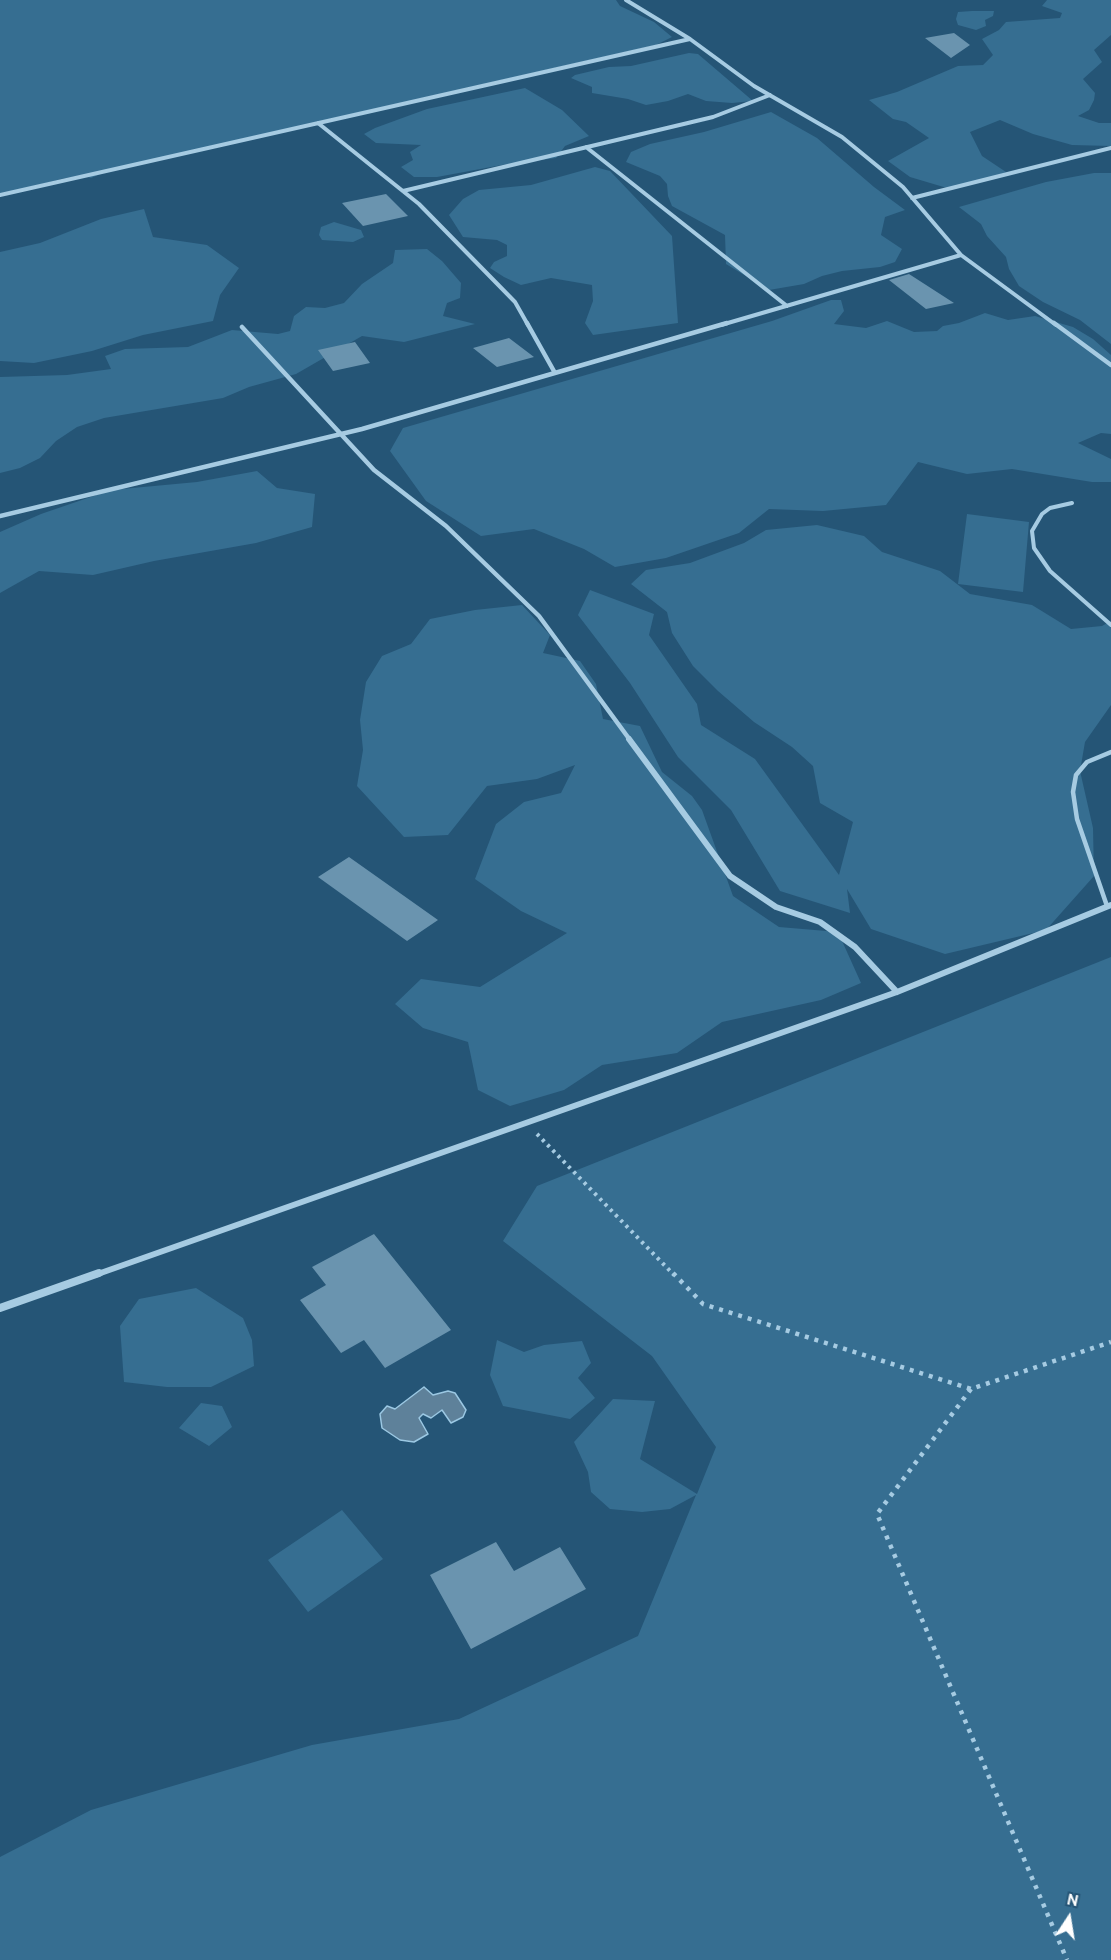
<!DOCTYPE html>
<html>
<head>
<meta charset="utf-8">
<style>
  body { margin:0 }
  #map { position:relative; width:1111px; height:1960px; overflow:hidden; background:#255576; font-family:Cabin,sans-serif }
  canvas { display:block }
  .north { position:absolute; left:1039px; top:1888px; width:60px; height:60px; -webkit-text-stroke:4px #255576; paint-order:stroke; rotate:12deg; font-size:16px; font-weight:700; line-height:24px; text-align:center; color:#fff }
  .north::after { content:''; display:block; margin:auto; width:21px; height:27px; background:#fff; clip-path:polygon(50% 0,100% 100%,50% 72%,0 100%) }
</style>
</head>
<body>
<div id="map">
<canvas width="1111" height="1960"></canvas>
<div class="north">N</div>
</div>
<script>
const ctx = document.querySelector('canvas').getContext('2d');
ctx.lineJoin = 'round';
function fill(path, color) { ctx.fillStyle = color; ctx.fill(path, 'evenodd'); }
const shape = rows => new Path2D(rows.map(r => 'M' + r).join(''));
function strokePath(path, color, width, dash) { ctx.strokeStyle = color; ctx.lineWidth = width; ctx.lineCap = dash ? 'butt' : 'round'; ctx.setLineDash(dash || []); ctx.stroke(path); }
fill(shape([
  [0,0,616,0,620,6,654,22,672,37,656,45,115,168,91,178,82,175,61,179,3,194,0,194],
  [1047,0,1111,0,1111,35,1094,50,1102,62,1083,79,1095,93,1094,100,1089,110,1078,116,1099,123,1111,123,1111,146,1072,145,1033,134,1000,120,970,132,982,156,1006,172,982,181,947,188,910,177,888,161,929,138,906,122,893,119,869,100,897,92,958,66,983,65,993,55,982,39,999,30,1006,22,1060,18,1062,13,1042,6],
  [972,11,994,11,993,16,985,20,986,26,976,30,958,25,956,19,958,12],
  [689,53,698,54,753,101,732,103,706,101,688,94,668,101,646,105,628,99,592,93,592,87,571,78,575,75,609,67,631,66],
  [525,88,562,110,589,136,565,146,556,158,502,165,437,177,414,177,401,167,413,160,410,152,421,145,376,143,364,134,375,128,427,109],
  [771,112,817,138,874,187,905,210,885,217,881,235,902,249,895,262,880,267,842,271,822,276,804,284,769,290,726,264,725,235,672,206,668,196,667,184,660,176,626,162,631,152,650,144,704,132],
  [595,167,610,171,672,236,678,323,593,335,585,323,593,301,592,285,551,278,521,285,504,277,490,268,494,262,507,256,507,245,497,240,463,237,449,215,463,199,479,190,531,185],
  [1094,173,1111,173,1111,344,1080,320,1043,302,1019,286,1009,269,1006,257,987,236,981,224,959,207,1046,182],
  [144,209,153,237,207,245,239,268,220,295,213,321,143,335,92,351,34,363,0,361,0,252,40,243,101,219],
  [334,222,361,230,364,237,353,242,322,240,319,235,321,227],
  [427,249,442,261,461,283,460,298,447,303,443,316,475,324,404,342,362,336,296,374,249,387,223,398,104,418,77,427,56,441,40,458,20,468,0,473,0,377,67,375,111,369,105,356,125,349,188,347,232,330,278,334,290,331,294,316,306,307,325,308,344,303,362,284,393,263,395,250],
  [831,300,841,300,844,311,834,324,866,328,887,321,914,332,937,331,943,326,959,323,985,313,1008,320,1035,316,1073,327,1093,339,1111,355,1111,434,1101,433,1078,443,1111,459,1111,482,1092,482,1012,469,967,474,918,462,886,505,823,511,769,509,739,533,666,558,615,567,584,549,534,529,481,536,426,501,390,451,403,428,772,321],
  [257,471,277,488,315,494,312,527,256,543,154,561,93,575,39,571,0,593,0,532,41,514,111,490,197,482],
  [967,514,1029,522,1023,592,958,584],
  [817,525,864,536,882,552,940,571,970,594,1032,605,1071,629,1102,626,1111,621,1111,705,1085,742,1080,771,1093,828,1094,876,1046,930,945,954,871,929,847,889,850,913,780,891,731,810,678,757,630,683,578,615,590,590,654,614,649,635,697,704,701,725,755,759,839,875,853,822,820,803,813,766,792,747,754,722,718,691,693,666,672,633,667,612,631,584,646,570,690,563,744,543,766,530],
  [522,605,550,635,543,653,580,661,596,684,603,719,640,726,662,772,692,796,702,810,733,896,779,927,838,932,861,983,821,1000,722,1022,677,1053,602,1065,564,1090,510,1106,478,1090,468,1042,423,1028,395,1004,421,979,480,987,567,933,521,911,475,879,496,824,524,802,561,793,575,765,537,779,487,786,448,835,404,837,357,786,363,750,360,720,366,682,382,656,411,644,430,619,475,610],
  [1111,957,1111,1960,0,1960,0,1857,91,1810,312,1745,459,1719,638,1636,696,1495,670,1509,642,1512,610,1509,591,1492,588,1472,574,1442,613,1399,655,1401,640,1459,697,1494,716,1447,652,1356,503,1241,537,1186],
  [196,1288,243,1318,252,1340,254,1366,211,1387,167,1387,124,1382,120,1326,139,1299],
  [497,1340,524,1352,544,1345,582,1341,591,1363,578,1378,595,1398,570,1419,503,1406,490,1375],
  [201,1403,222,1406,232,1427,209,1446,179,1428],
  [342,1510,383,1559,308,1612,268,1560]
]), '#366e91');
const water = shape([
  [424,1387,433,1395,448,1391,455,1393,466,1410,463,1417,451,1423,442,1410,431,1418,423,1414,419,1418,428,1434,414,1442,400,1440,382,1428,380,1414,387,1406,395,1409,424,1387]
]);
fill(water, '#5e819a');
strokePath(water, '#9bc8e3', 1.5);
fill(shape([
  [954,33,970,45,951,58,925,38],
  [386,194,408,216,363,226,342,203],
  [909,274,954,303,926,309,889,280],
  [509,338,534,357,497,367,473,348],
  [355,342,370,363,333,371,318,350],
  [349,857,438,920,407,941,318,877],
  [374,1234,451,1330,385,1368,364,1340,341,1353,300,1300,326,1285,312,1267],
  [496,1542,514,1571,560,1547,586,1589,471,1649,430,1575]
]), '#6a94af');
strokePath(shape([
  [537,1134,674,1275]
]), '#a6cbe2', 4, [3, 4.5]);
strokePath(shape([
  [673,1273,703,1304,971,1389,1111,1342],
  [971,1389,877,1514,1067,1960]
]), '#a6cbe2', 4.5, [4, 6]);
strokePath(shape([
  [1072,503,1050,508,1042,514,1032,531,1034,548,1050,571,1111,625]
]), '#a6cbe2', 4);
strokePath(shape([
  [1107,906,1077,819,1073,792,1076,775,1087,762,1111,752]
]), '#a6cbe2', 4.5);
strokePath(shape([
  [626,0,690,39,754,86,842,137,903,187,961,255,721,325],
  [318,123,419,204,515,302,528,325],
  [586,147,787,306],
  [403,191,713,117,770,95],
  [0,195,690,39],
  [912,198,1111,148],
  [961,255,1056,325]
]), '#a6cbe2', 4);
strokePath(shape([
  [527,323,555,373],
  [1054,323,1111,365],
  [242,327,374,470,446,526,539,616,630,740],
  [0,516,362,429,727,323]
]), '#a6cbe2', 4.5);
strokePath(shape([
  [629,739,730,876,776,907,820,922,855,947,897,992],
  [95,1275,897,992,1111,905]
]), '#a6cbe2', 6);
strokePath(shape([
  [0,1308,99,1273]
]), '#a6cbe2', 8);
</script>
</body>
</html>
